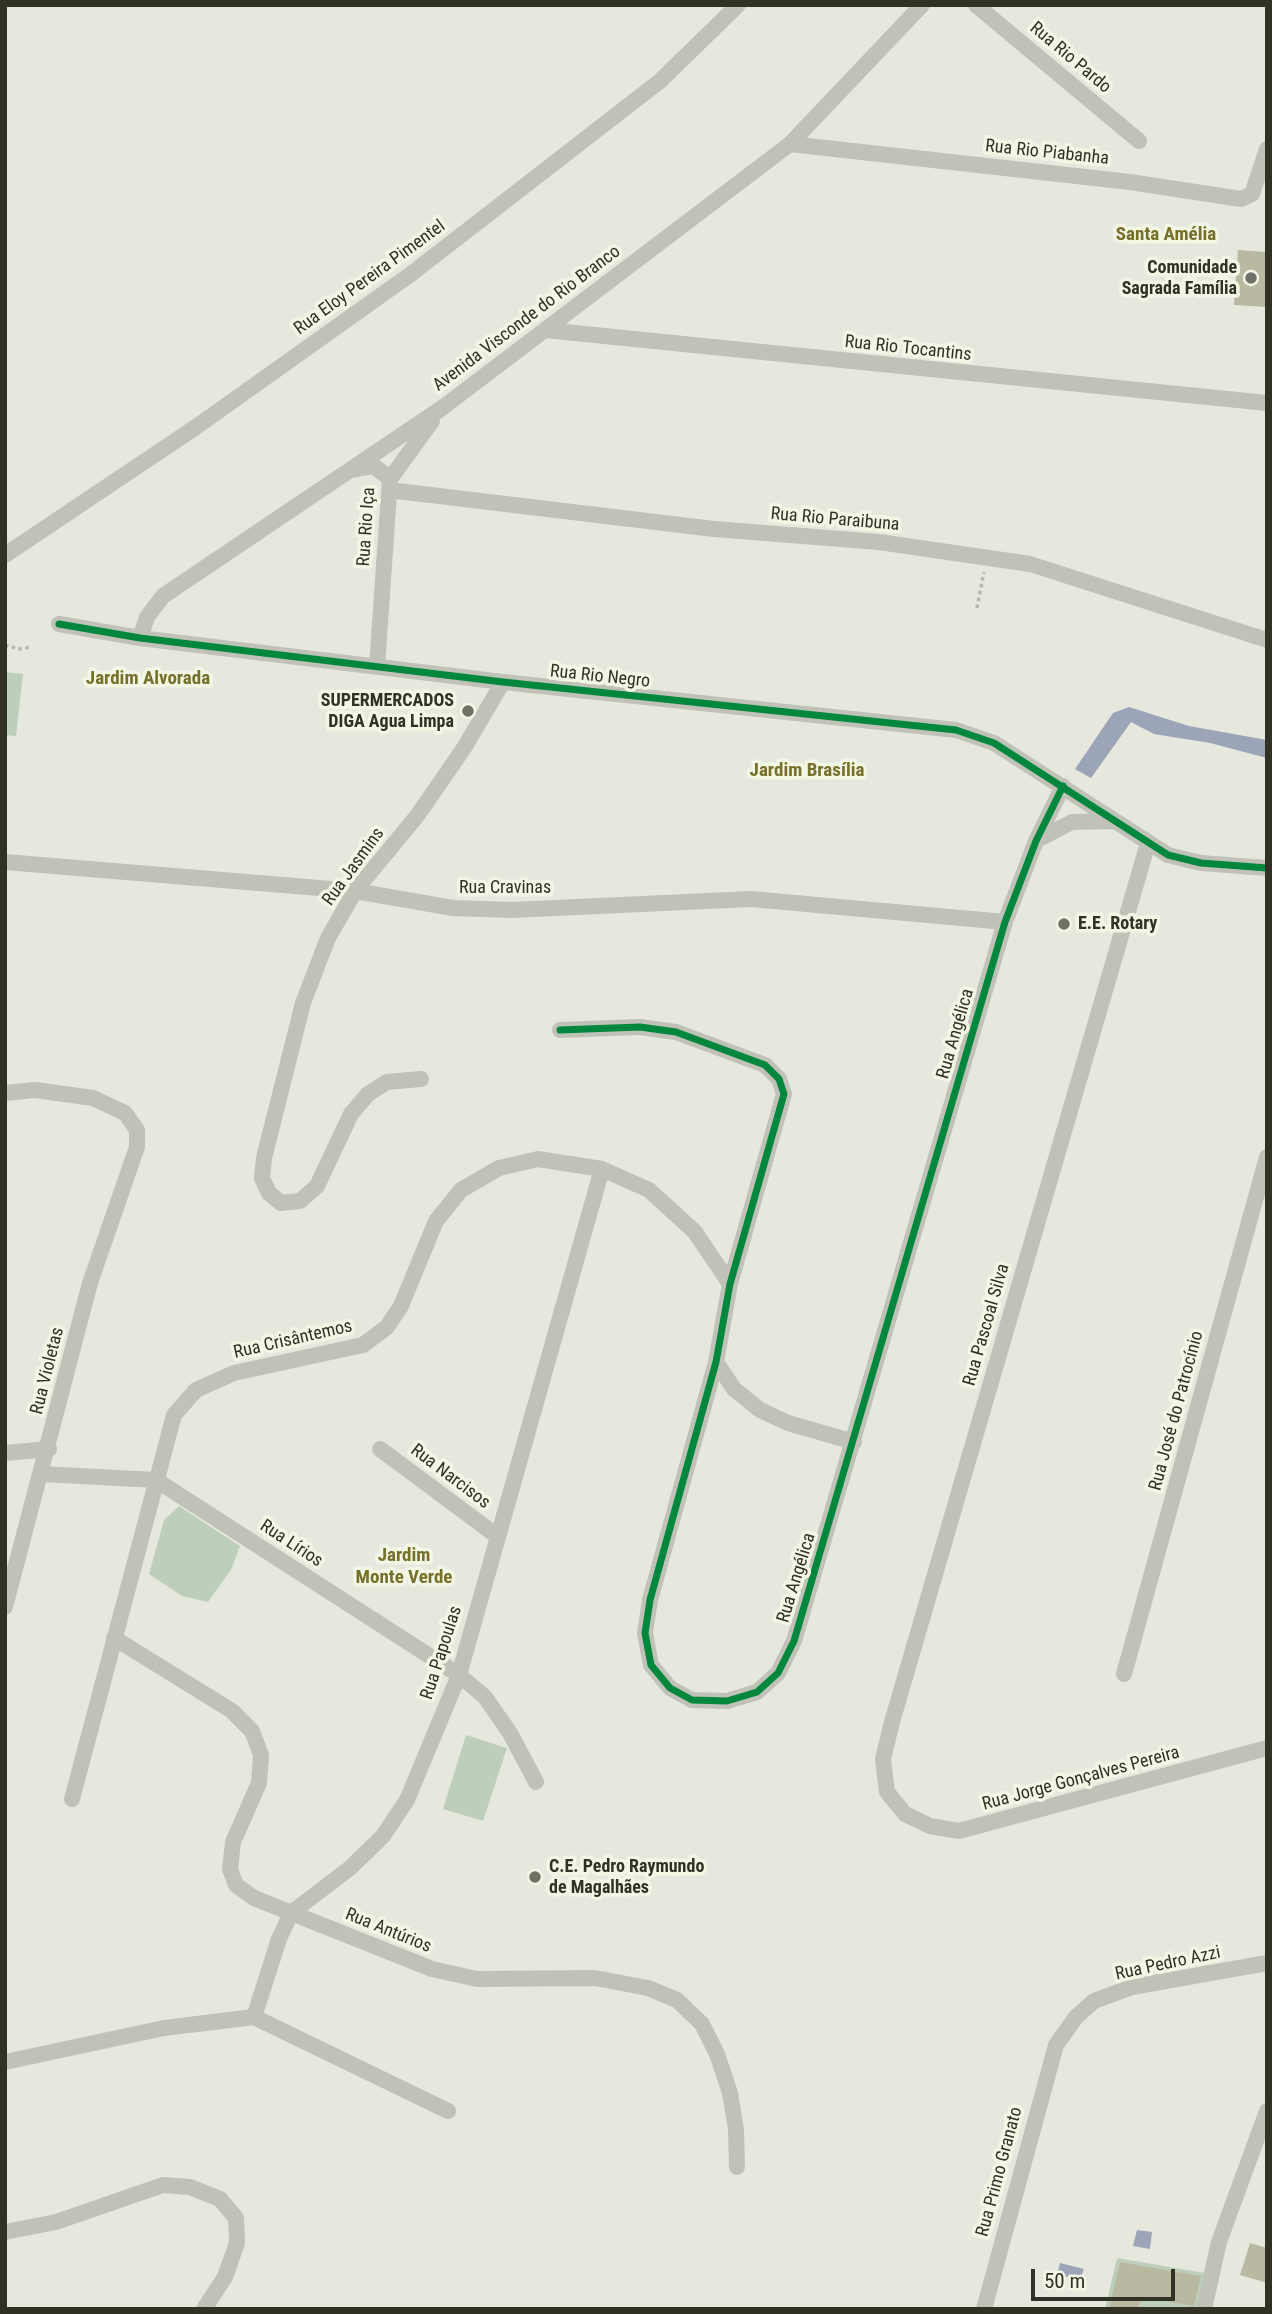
<!DOCTYPE html>
<html>
<head>
<meta charset="utf-8">
<style>
  body { margin:0 }
  #map { position:relative; width:1272px; height:2314px; overflow:hidden; background:#e6e8de; font-family:"Roboto Condensed",sans-serif }
  canvas { display:block }
  .frame { position:absolute; inset:0; border:7px solid #313126; pointer-events:none }
  .scale { position:absolute; left:1031px; top:2269px; width:144px; height:32px; box-sizing:border-box; border:4px solid #313126; border-top:0; padding-left:9px; font-size:21px; line-height:24px; white-space:nowrap; color:#313126; -webkit-text-stroke:5px #f2f6e5; paint-order:stroke }
</style>
</head>
<body>
<div id="map">
<canvas width="1272" height="2314"></canvas>
<div class="frame"></div>
<div class="scale">50 m</div>
</div>
<script>
const ctx = document.querySelector('canvas').getContext('2d');
ctx.lineJoin = 'round';
function fill(path, color) { ctx.fillStyle = color; ctx.fill(path, 'evenodd'); }
const shape = rows => new Path2D(rows.map(r => 'M' + r).join(''));
function strokePath(path, color, width, dash) { ctx.strokeStyle = color; ctx.lineWidth = width; ctx.lineCap = dash ? 'butt' : 'round'; ctx.setLineDash(dash || []); ctx.stroke(path); }
function drawText(font, color, halo, rows, align = 'center') {
  ctx.font = font + ' "Roboto Condensed",sans-serif'; ctx.lineWidth = 7; ctx.setLineDash([]); ctx.textBaseline = 'middle'; ctx.strokeStyle = halo; ctx.fillStyle = color; for (const [text, x, y, turn = 0] of rows) {
    ctx.save(); ctx.translate(x, y); ctx.rotate((+turn || 0) * Math.PI / 180); ctx.textAlign = isNaN(turn) ? turn : align; if (halo) ctx.strokeText(text, 0, 0); ctx.fillText(text, 0, 0); ctx.restore();
  }
}
fill(shape([
  [5,672,23,674,16,736,5,735],
  [179,1506,240,1546,232,1568,208,1602,182,1596,149,1574,164,1520],
  [466,1735,507,1748,483,1821,443,1809],
  [1117,2258,1211,2274,1202,2309,1105,2309]
]), '#bdcfba');
fill(shape([
  [1129,707,1189,726,1267,740,1267,758,1210,743,1154,734,1131,722,1091,778,1075,769,1113,713],
  [1137,2230,1152,2232,1150,2249,1133,2246],
  [1060,2263,1084,2269,1080,2279,1057,2275]
]), '#9ca4b8');
fill(shape([
  [1238,250,1267,252,1267,307,1234,305],
  [1250,2243,1267,2248,1267,2283,1240,2275],
  [1120,2262,1201,2276,1194,2306,1141,2297,1138,2309,1109,2309]
]), '#b9b9a2');
strokePath(shape([
  [977,608,984,572],
  [5,645,19,649,31,647]
]), '#b6b8ae', 3.5, [3.5, 3.5]);
strokePath(shape([
  [976,5,1139,141],
  [790,144,1130,182,1241,199,1252,194,1267,149],
  [545,330,1267,403],
  [352,470,374,466,390,479],
  [389,490,714,529,879,542,1030,564,1267,640],
  [5,555,196,427,411,274,660,81,738,5],
  [59,624,140,638,503,682,956,730,994,743,1168,855,1201,863,1267,868],
  [140,638,147,617,163,596,442,408,790,144,922,5],
  [377,666,390,479,432,421],
  [1039,839,1072,822,1113,821],
  [1148,843,892,1722,883,1759,887,1792,905,1814,930,1826,959,1831,1267,1748],
  [5,862,355,891,453,908,512,910,751,899,1005,922],
  [560,1030,640,1027,676,1032,765,1065,779,1079,784,1094,730,1284,716,1362,650,1600,645,1633,651,1665,670,1688,692,1700,727,1701,757,1692,778,1673,794,1641,1005,922,1036,841,1063,786],
  [421,1079,387,1082,368,1094,351,1114,317,1186,300,1201,281,1203,269,1193,262,1178,264,1158,303,1003,328,938,355,891,417,816,464,748,503,682],
  [5,1093,35,1090,93,1098,125,1113,137,1130,137,1147,90,1283,5,1607],
  [716,1362,734,1389,760,1410,788,1423,854,1442],
  [380,1449,497,1536],
  [5,1453,49,1449],
  [42,1474,156,1480,459,1675,485,1697,510,1733,536,1782],
  [114,1638,232,1711,252,1731,261,1755,259,1783,233,1842,230,1869,236,1885,254,1898,432,1969,477,1979,595,1978,648,1988,677,2000,702,2024,717,2054,730,2093,736,2129,737,2167],
  [1124,1674,1267,1157],
  [72,1799,174,1415,196,1390,234,1373,363,1345,387,1327,401,1306,436,1221,461,1190,499,1168,538,1159,602,1169,649,1190,695,1232,730,1284],
  [254,2017,279,1939,291,1913,350,1868,383,1836,407,1800,459,1675,602,1169],
  [5,2062,164,2028,254,2017,448,2111],
  [5,2232,56,2222,163,2185,190,2187,220,2199,236,2218,237,2243,225,2277,204,2309],
  [984,2309,1056,2045,1076,2017,1094,2001,1132,1987,1267,1963],
  [1204,2309,1219,2242,1267,2111]
]), '#c0c2b7', 16);
strokePath(shape([
  [59,624,140,638,503,682,956,730,994,743,1168,855,1201,863,1267,868],
  [560,1030,640,1027,676,1032,765,1065,779,1079,784,1094,730,1284,716,1362,650,1600,645,1633,651,1665,670,1688,692,1700,727,1701,757,1692,778,1673,794,1641,1005,922,1036,841,1063,786]
]), '#00873e', 7);
for (const [x, y, r, color] of [
  [1251,278,7,"#707166"],
  [468,711,7,"#707166"],
  [1064,924,7,"#707166"],
  [535,1877,7,"#707166"]
]) { const dot = new Path2D(); dot.arc(x, y, r, 0, 2 * Math.PI); ctx.fillStyle = color; ctx.fill(dot); strokePath(dot, '#f2f6e5', 2.5); }
drawText('18px', '#313126', '#f2f6e5', [
  ["Rua Rio Pardo",1070,58,40],
  ["Rua Rio Piabanha",1047,153,6],
  ["Rua Eloy Pereira Pimentel",370,278,-36],
  ["Avenida Visconde do Rio Branco",527,319,-37],
  ["Rua Rio Tocantins",908,349,6],
  ["Rua Rio Paraibuna",835,520,5],
  ["Rua Rio Iça",367,527,-86],
  ["Rua Rio Negro",600,677,6],
  ["Rua Jasmins",354,867,-54],
  ["Rua Cravinas",505,888],
  ["Rua Angélica",956,1034,-74],
  ["Rua Pascoal Silva",987,1325,-74],
  ["Rua Crisântemos",293,1340,-13],
  ["Rua Violetas",48,1371,-76],
  ["Rua José do Patrocínio",1177,1411,-75],
  ["Rua Narcisos",450,1477,37],
  ["Rua Lírios",291,1544,33],
  ["Rua Angélica",797,1578,-73],
  ["Rua Papoulas",442,1653,-72],
  ["Rua Jorge Gonçalves Pereira",1081,1779,-15],
  ["Rua Antúrios",388,1931,22],
  ["Rua Pedro Azzi",1168,1964,-12],
  ["Rua Primo Granato",1000,2172,-75]
]);
drawText('bold 18px', '#313126', '#f2f6e5', [
  ["Comunidade",1237,268],
  ["Sagrada Família",1237,289],
  ["SUPERMERCADOS",454,701],
  ["DIGA Agua Limpa",454,722],
  ["E.E. Rotary",1078,924,"left"],
  ["C.E. Pedro Raymundo",549,1867,"left"],
  ["de Magalhães",549,1888,"left"]
], 'right');
drawText('bold 19px', '#76702a', '#f2f6e5', [
  ["Santa Amélia",1166,235],
  ["Jardim Alvorada",148,679],
  ["Jardim Brasília",807,771],
  ["Jardim",404,1556],
  ["Monte Verde",404,1578]
]);
</script>
</body>
</html>
